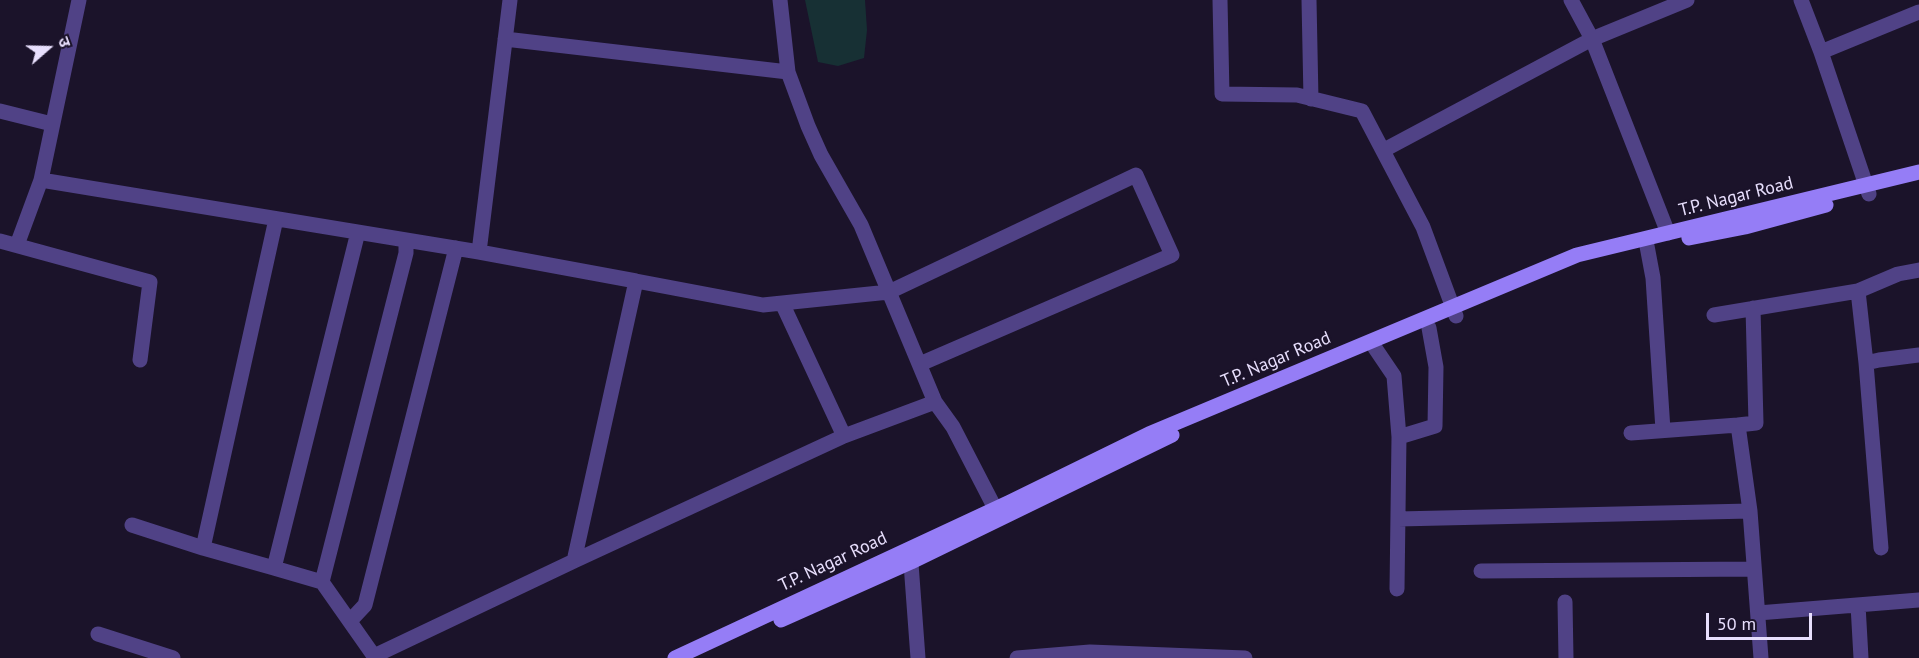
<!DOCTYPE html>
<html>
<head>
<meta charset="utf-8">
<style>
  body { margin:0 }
  #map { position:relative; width:1919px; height:658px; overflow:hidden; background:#1b132a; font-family:"PT Sans","Noto Sans Devanagari",sans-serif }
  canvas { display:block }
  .north { position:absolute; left:18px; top:18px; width:60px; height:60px; -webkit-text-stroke:4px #1b132a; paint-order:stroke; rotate:70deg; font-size:16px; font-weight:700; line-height:24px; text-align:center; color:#e8dffd }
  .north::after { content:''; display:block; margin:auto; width:21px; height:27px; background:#e8dffd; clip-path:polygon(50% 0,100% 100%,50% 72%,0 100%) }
  .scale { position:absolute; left:1706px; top:613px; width:106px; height:27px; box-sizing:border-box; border:3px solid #e8dffd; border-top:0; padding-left:8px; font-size:18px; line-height:21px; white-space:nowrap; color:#e8dffd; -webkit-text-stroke:4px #1b132a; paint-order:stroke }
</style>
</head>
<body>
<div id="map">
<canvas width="1919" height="658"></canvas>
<div class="north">उ</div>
<div class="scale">50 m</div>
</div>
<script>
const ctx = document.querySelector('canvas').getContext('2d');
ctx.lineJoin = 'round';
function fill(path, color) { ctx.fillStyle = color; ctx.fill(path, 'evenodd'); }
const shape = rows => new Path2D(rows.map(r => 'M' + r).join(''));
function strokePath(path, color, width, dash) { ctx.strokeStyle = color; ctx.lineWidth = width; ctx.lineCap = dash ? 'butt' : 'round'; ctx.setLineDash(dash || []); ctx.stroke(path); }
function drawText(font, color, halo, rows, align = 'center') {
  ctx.font = font + ' "PT Sans",sans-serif'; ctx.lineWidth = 4.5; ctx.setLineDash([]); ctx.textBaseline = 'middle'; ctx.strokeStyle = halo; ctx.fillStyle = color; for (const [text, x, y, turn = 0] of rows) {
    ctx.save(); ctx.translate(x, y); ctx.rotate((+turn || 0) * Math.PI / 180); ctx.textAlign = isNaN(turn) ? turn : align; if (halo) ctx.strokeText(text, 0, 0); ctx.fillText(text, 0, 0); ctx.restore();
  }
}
fill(shape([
  [805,0,865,0,867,30,864,58,838,66,818,62]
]), '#173034');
strokePath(shape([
  [79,0,41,180,479,252,510,0],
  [780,0,788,72,808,126,821,155,861,225,935,402,953,427,1000,518],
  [1220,0,1222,94,1297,95,1362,111,1423,227,1456,316],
  [1309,0,1311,99],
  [1801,0,1821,52,1919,12],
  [505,39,788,72],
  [1821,52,1869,194],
  [0,111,52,124],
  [1384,150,1592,39,1571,0],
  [276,219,203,548,274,568,358,232],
  [1668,233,1592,39,1687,0],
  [0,241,150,282,140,360],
  [17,245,41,180],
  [1647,246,1653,278,1663,430],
  [636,281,763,305,889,292,1136,175,1172,255,920,364],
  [1858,291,1898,274,1919,270],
  [782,303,844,436,935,402],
  [1714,315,1858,291,1866,363,1879,360,1919,355],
  [1375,348,1394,376,1399,437,1435,426,1436,367,1429,328],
  [1866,363,1881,548],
  [1738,425,1756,423,1753,308],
  [1631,433,1738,425,1750,511],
  [1398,519,1750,511,1761,658],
  [132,525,203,548],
  [910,550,918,658],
  [574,561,844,436],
  [274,568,322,582,406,253,406,240],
  [1481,571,1754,569],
  [322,582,374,656,574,561,636,281,479,252],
  [1397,589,1399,437],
  [1565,602,1566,658],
  [1858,605,1861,658],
  [1758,613,1919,600],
  [350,621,365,605,456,248],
  [98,634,173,658],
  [1017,658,1090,652,1245,658]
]), '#504286', 15);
strokePath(shape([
  [1689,238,1745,227,1826,205],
  [781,620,911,562,1172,435],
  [675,658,1010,502,1149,434,1577,255,1919,172]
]), '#957df6', 15);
drawText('18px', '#e8dffd', '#1b132a', [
  ["T.P. Nagar Road",1736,197,-14],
  ["T.P. Nagar Road",1276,360,-23],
  ["T.P. Nagar Road",833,562,-25]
]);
</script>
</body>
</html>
